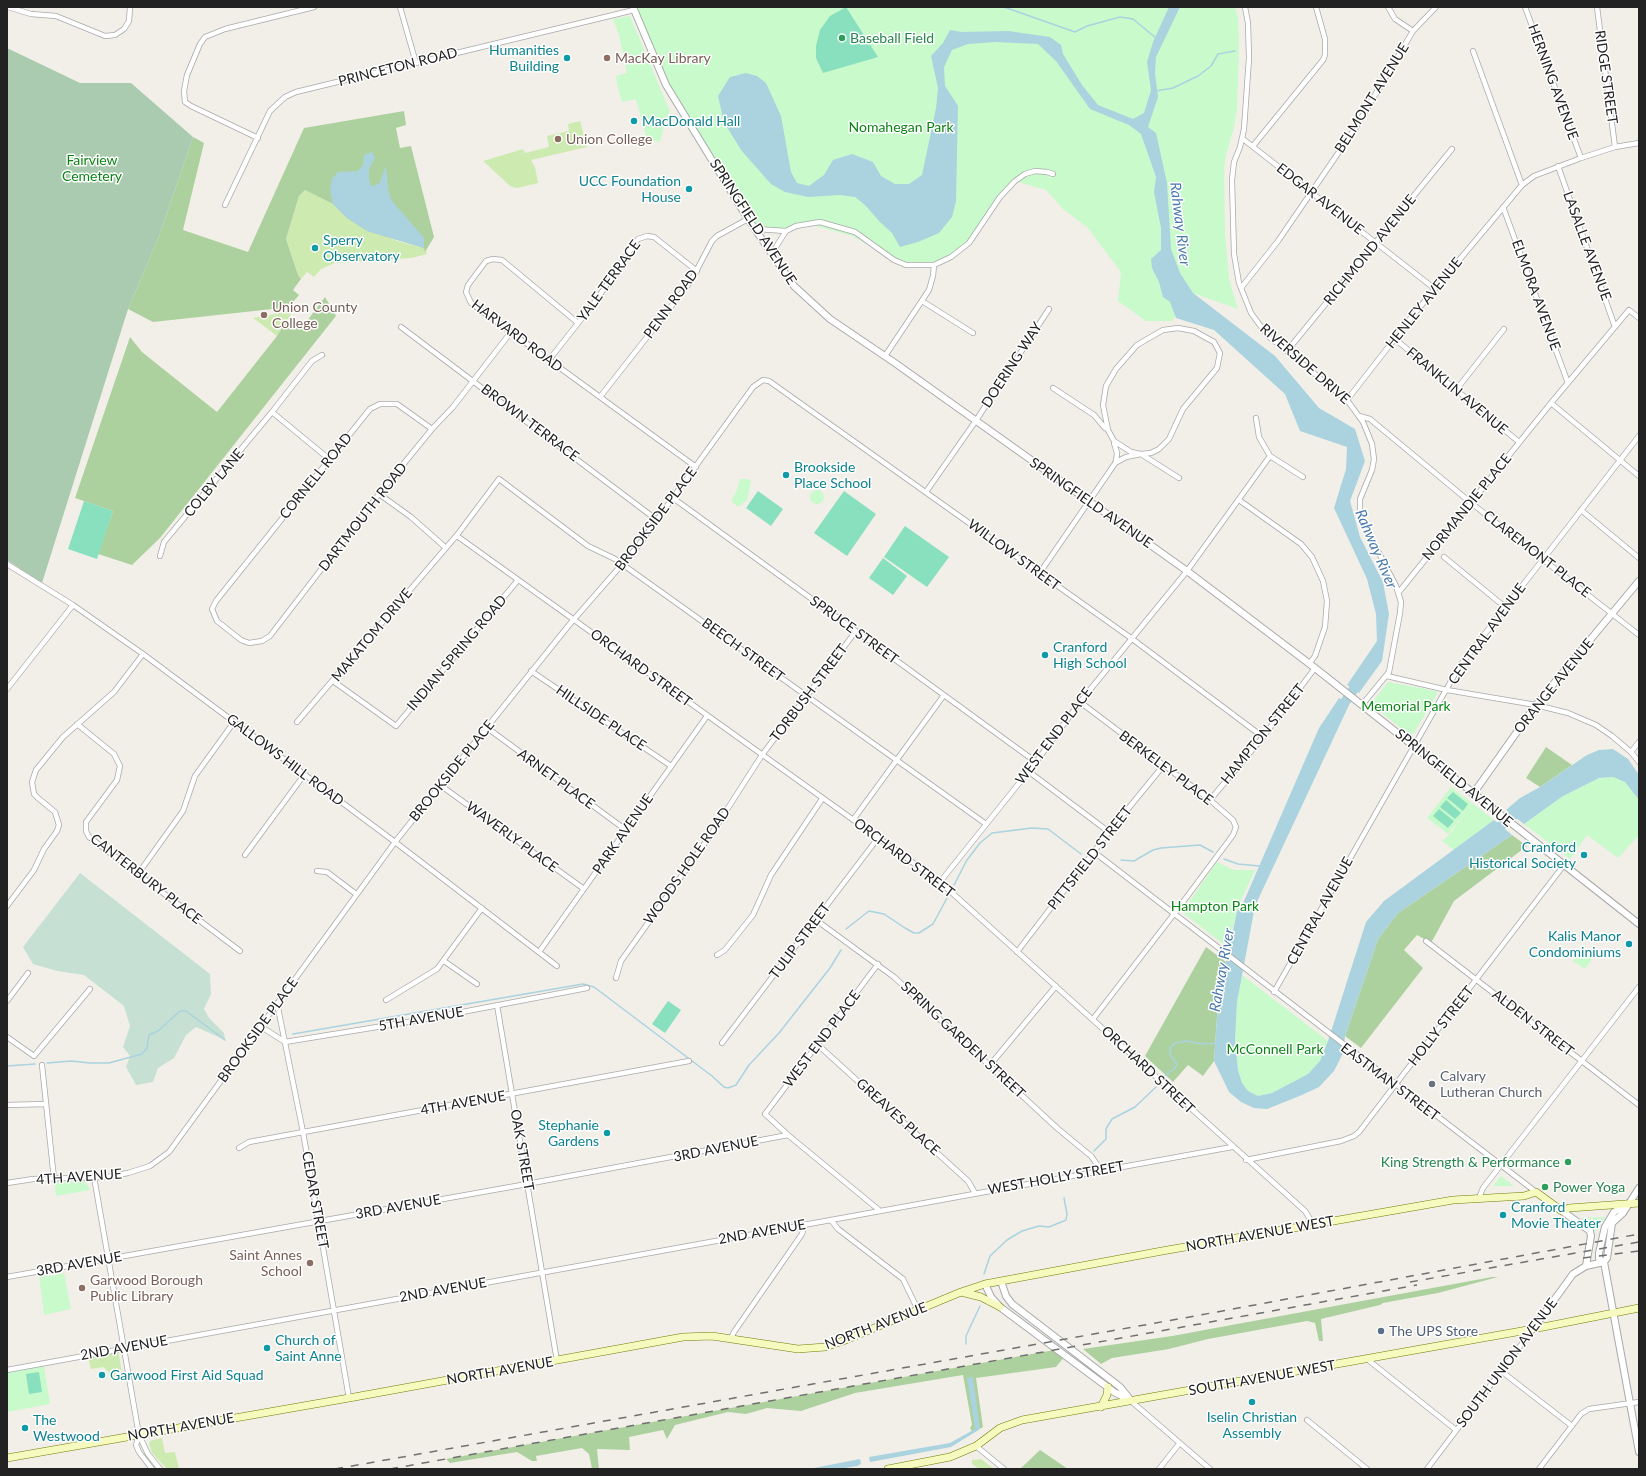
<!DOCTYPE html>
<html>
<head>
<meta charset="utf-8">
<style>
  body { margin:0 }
  #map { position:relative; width:1646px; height:1476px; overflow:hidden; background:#f2efe9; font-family:Lato,sans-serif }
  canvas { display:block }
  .frame { position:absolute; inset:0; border:8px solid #222; pointer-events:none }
</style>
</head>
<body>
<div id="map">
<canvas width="1646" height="1476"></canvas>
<div class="frame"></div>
</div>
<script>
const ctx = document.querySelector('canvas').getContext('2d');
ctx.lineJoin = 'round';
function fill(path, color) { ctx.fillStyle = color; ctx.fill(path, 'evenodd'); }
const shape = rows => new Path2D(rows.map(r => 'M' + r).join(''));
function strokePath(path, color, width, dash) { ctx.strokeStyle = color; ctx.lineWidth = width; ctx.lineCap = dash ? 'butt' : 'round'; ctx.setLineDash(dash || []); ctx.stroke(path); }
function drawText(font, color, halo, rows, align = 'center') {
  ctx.font = font + ' Lato,sans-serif'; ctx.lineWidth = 3; ctx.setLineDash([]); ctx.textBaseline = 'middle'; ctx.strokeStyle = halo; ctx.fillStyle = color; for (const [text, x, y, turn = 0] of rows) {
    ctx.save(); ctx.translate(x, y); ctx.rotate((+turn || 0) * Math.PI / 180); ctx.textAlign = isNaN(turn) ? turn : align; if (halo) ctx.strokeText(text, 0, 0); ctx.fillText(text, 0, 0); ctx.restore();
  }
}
fill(shape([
  [580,121,587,147,531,160,535,167,538,183,517,188,510,186,483,161,523,149,525,153,549,147,547,136,569,131,568,124],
  [305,190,333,204,347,218,397,241,424,248,427,254,412,258,335,263,321,269,314,277,307,272,301,279,298,275,286,239,299,196],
  [299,304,286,321,277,336,253,318,286,312],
  [116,1352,119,1354,123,1381,117,1379,110,1380,108,1371,103,1367,91,1369,88,1357],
  [162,1438,165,1453,175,1452,179,1469,167,1469,152,1453,149,1444,150,1441],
  [981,1459,994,1469,979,1469,972,1464,972,1460]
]), '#cdebb0');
fill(shape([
  [404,111,406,125,396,128,400,148,411,146,434,237,425,252,424,248,367,231,347,218,333,204,305,190,299,196,286,239,298,275,301,279,293,290,299,295,293,302,282,308,153,322,128,309,159,236,193,137,204,143,183,230,248,252,304,128],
  [325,297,336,316,160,538,132,565,98,554,113,511,75,498,130,337,142,352,217,412,277,336,286,321,295,328,296,326,301,329],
  [1546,747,1572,765,1540,787,1526,778],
  [1512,835,1527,846,1454,901,1431,943,1417,935,1404,950,1423,968,1361,1048,1345,1036,1378,939,1398,913],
  [1206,947,1226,962,1217,1017,1214,1061,1203,1076,1188,1065,1173,1082,1145,1056],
  [1492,1277,1498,1277,1438,1293,1383,1303,1380,1305,1321,1319,1323,1341,1319,1341,1315,1323,1307,1321,1208,1339,1169,1349,1112,1358,1101,1364,1083,1349,1172,1336],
  [1060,1349,1065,1356,1056,1367,976,1378,983,1427,973,1433,970,1428,972,1425,963,1375,855,1393,801,1411,767,1408,746,1414,728,1412,675,1425,667,1439,663,1430,629,1437,630,1450,597,1449,599,1469,592,1469,589,1454,582,1448,536,1456,537,1461,532,1461,517,1452,450,1463,446,1459],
  [1040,1450,1068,1469,1020,1469]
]), '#add19e');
fill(shape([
  [80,873,210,974,211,994,204,1009,209,1018,224,1033,225,1040,196,1027,186,1035,174,1058,158,1068,153,1082,136,1085,126,1067,130,1056,123,1047,130,1026,124,1006,84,975,57,971,33,964,23,947]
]), '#c6e0d4');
fill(shape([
  [7,48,80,83,131,83,193,137,159,236,128,309,42,583,7,560]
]), '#aacbaf');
fill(shape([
  [633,7,1235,7,1238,17,1239,48,1237,108,1234,128,1226,155,1224,170,1225,231,1229,279,1238,309,1193,293,1172,321,1146,321,1118,301,1121,272,1087,227,1064,210,1046,190,1015,181,963,249,934,265,906,265,852,236,812,225,786,231,756,229,666,85],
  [630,16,670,112,666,118,660,142,647,140,636,99,622,102,618,88,616,76,627,73,619,35,613,19],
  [740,479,747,479,751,481,747,500,738,507,731,501,737,490],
  '810 497a7 7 0 1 1 14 0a7 7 0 1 1-14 0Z',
  [1388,682,1436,691,1437,694,1414,733,1409,735,1371,704],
  [1613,777,1625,782,1639,800,1639,835,1618,858,1587,835,1570,859,1524,824,1563,796,1599,778],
  [1451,787,1494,820,1454,850,1442,841,1449,835,1468,810,1448,834,1427,818],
  [1217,862,1234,870,1255,870,1241,900,1227,947,1182,912],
  [1581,951,1592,959,1585,969,1573,961],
  [1242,975,1328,1041,1320,1061,1308,1074,1272,1093,1258,1096,1248,1091,1242,1083,1238,1070,1235,1040,1237,1002],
  [1501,1176,1514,1186,1493,1186],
  [54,1179,84,1179,90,1190,56,1196],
  [1605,1217,1598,1230,1595,1231,1580,1218],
  [64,1273,71,1309,44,1315,39,1275,52,1276],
  [44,1366,50,1404,7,1412,7,1372]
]), '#c8facc');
fill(shape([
  [846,7,878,57,823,73,816,58,816,46,820,30,830,16],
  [758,491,783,509,771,526,746,508],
  [844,491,876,514,847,556,814,533],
  [84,501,113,511,97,559,68,549],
  [905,526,949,557,927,587,884,557],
  [883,558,907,576,893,595,869,578],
  [1453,792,1468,804,1463,811,1447,798],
  [1446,800,1461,813,1455,819,1440,807],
  [1439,809,1454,821,1448,828,1433,816],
  [668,1001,681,1010,665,1033,652,1024],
  [39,1372,42,1392,29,1394,26,1374]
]), '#88e0be');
fill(shape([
  [1169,7,1180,7,1156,57,1155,73,1158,97,1148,127,1156,133,1167,183,1171,249,1180,273,1193,293,1275,356,1319,408,1355,429,1365,461,1350,501,1360,537,1383,582,1389,614,1382,661,1359,693,1347,685,1377,641,1376,614,1367,579,1334,508,1346,469,1347,447,1300,431,1285,394,1214,330,1176,318,1170,302,1163,297,1159,282,1152,268,1151,259,1161,250,1161,228,1154,192,1156,177,1141,134,1129,125,1090,109,1056,61,1038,44,995,42,968,44,952,50,944,67,945,86,958,106,956,201,952,217,939,233,918,242,900,247,892,233,880,222,865,205,855,197,840,195,808,197,785,192,771,184,741,150,724,122,718,96,730,77,746,73,757,76,766,83,781,116,791,172,797,183,809,186,824,175,833,160,852,154,873,162,881,176,895,184,909,184,922,175,936,108,938,88,931,56,943,43,950,30,962,32,1008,31,1050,37,1061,45,1063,54,1082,85,1098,105,1133,119,1144,113,1151,90,1147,62,1153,42],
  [372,152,375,158,369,169,369,180,371,186,379,184,386,166,388,190,392,201,424,238,424,248,367,231,347,218,333,204,330,190,332,179,338,172,358,171,363,165,364,155],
  [1339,698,1349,705,1255,906,1237,1002,1235,1040,1238,1070,1242,1083,1248,1091,1258,1096,1272,1093,1308,1074,1320,1061,1328,1041,1366,922,1384,901,1494,820,1512,835,1398,913,1378,939,1345,1036,1343,1053,1334,1071,1319,1087,1302,1095,1267,1109,1254,1108,1241,1102,1229,1092,1214,1061,1217,1017,1226,962,1237,912,1244,901,1319,728],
  [1613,749,1628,759,1639,775,1639,800,1625,782,1613,777,1599,778,1563,796,1524,824,1506,810,1520,798,1540,787,1587,755,1599,750],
  [973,1377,980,1429,951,1447,870,1462,869,1457,950,1443,975,1429,967,1378],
  [860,1459,861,1464,857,1466,839,1469,809,1469]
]), '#aad3df');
strokePath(shape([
  [989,7,994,7],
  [1004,7,1075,32,1087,26,1120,17,1133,19,1156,38],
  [1156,91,1173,88,1198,76,1211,66,1218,54,1235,51],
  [1224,859,1238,864,1259,866],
  [1121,860,1134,861,1153,850,1161,848,1200,845,1213,852],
  [954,885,967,860,980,843,992,833,1032,828,1048,829,1081,854],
  [846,929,869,911,884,914,905,928,914,933,919,933,933,924,947,898],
  [293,1034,583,984,594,987,712,1076,724,1087,728,1088,736,1085,749,1065,779,1033,830,968,841,950],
  [47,1063,71,1061,90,1063,109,1063,142,1054,147,1048,149,1035,158,1031,180,1011,186,1011,225,1040],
  [7,1066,35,1064],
  [1164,1076,1174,1069,1177,1064,1170,1055,1170,1048,1175,1043,1187,1041,1202,1044,1217,1043],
  [1094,1151,1106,1139,1106,1129,1112,1119,1135,1107,1156,1087],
  [984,1274,990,1256,1007,1240,1022,1231,1039,1226,1049,1227,1066,1220,1067,1214,1064,1198],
  [966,1344,966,1336,980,1306]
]), '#aad3df', 1.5);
strokePath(shape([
  [1338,712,1361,679],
  [1492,834,1512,816,1525,808]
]), '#aad3df', 10);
const minor = shape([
  [8,7,31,14,56,16,105,36,115,35,124,29,129,21,130,7],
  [400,7,416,63],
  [1245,7,1248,23,1249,58,1244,129,1240,147,1234,162,1232,180,1234,254,1239,283,1251,313,1268,336,1347,400,1363,422,1372,444,1374,459,1372,470,1360,499,1360,513,1367,530,1396,586,1401,602,1400,613,1389,672,1362,705],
  [1388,7,1395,19,1413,31],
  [1525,7,1581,158],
  [1597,7,1615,147],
  [1473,51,1522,185],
  [258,138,191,106,185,102,184,91,187,75,200,44,205,37,225,29,314,7],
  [1243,139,1435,289],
  [1253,146,1323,60,1325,55,1325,39,1316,7],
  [1558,166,1615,327],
  [225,205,270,111,285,97,296,92,634,10],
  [1503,207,1568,383],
  [756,229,786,231,796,226,820,222,855,232,894,260,906,265,934,265,951,257,969,243,1000,197,1015,181,1025,174,1035,171,1047,172,1053,174],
  [772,253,786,231],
  [1241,288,1278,241,1356,127,1413,31,1436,7],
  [922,301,973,333],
  [578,323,502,260,493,259,486,261,468,285,466,292,471,303,696,467],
  [401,327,657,520],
  [1178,328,1194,331,1214,342,1220,353,1217,368,1183,409,1169,439,1159,449,1151,453,1141,454,1131,452,1114,441,1108,430,1103,405,1106,386,1116,369,1137,345,1163,330,1178,328],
  [1395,339,1519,442],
  [1287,351,1452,149],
  [885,356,929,290,933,276,934,265],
  [549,360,597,299,638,239,647,236,654,237,697,271],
  [1053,388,1094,415,1105,428],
  [1456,390,1504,329],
  [600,397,691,281,712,241,717,236,748,219],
  [1347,400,1414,314,1522,185,1534,176,1581,158,1615,147,1639,143],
  [1551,403,1639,476],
  [272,412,329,459],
  [1359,416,1370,419,1470,502,1639,635],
  [1256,418,1259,437,1270,456,1303,477],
  [432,429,397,404,380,404,370,409,216,601,212,609,217,621,241,640,249,643,262,641,270,636,379,494,432,429,453,407,511,332],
  [1115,463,1126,457,1141,454,1179,478],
  [926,492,977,419,1049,309],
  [379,494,411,517,446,548],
  [673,498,1036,762],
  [1239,500,1301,544,1312,557,1323,581,1327,601,1325,627,1315,656,1309,664],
  [1581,510,1639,558],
  [457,536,940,882,1305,1211,1313,1224],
  [160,556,164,542,272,412,312,361,322,355],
  [1444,557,1505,607],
  [7,564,73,605,143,654,395,842,557,966],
  [1039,574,1116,462,1117,453,1114,443],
  [1399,592,1551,403,1629,310,1639,318],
  [531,671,671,766],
  [1387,676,1447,690,1536,705,1568,713,1596,725,1612,736,1631,752,1639,762],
  [333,681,396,726,518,580],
  [7,689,73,605],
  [1080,702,1210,800,1233,820,1236,827,1233,835,1174,914,1093,1019],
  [297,722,457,535,499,479,588,546,615,559,986,824],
  [77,724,114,754,120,766,117,780,86,822,86,831,89,837,240,951],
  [486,727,626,830],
  [1631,752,1639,742],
  [1028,771,1109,832],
  [440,785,584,889],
  [1210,800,1263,737,1315,668],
  [853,820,944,695],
  [1094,852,1536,1192],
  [245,855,304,775],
  [317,871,327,872,356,894],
  [138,874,183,811,195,776,234,722],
  [940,882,1036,762,1080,702,1187,571,1270,456],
  [7,906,34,870,44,849,57,831,59,825,55,812,38,798,34,794,32,782,36,770,63,737,114,692,143,654],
  [816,920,894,977,1057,1128,1091,1156,1101,1170],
  [1426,941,1639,1105],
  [539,952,707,716],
  [1017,952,1109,832,1163,766],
  [717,955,725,950,753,915,771,875,822,799],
  [444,961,477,984],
  [878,964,765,1114,788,1135,879,1210],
  [616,978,621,961,712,833,762,755,856,631],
  [1274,992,1459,667,1639,436],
  [386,1000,437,969,482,908],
  [7,1001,28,973],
  [277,1003,303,1132,349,1398],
  [497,1005,557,1361],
  [260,1026,285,1042,426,1019,587,988],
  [7,1037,34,1056,90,989],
  [722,1043,878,838],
  [818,1045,968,1181,975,1193],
  [42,1065,54,1179],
  [990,1065,1056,986],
  [7,1105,46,1104],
  [239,1148,249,1142,689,1061],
  [1246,1160,1341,1141,1354,1136,1359,1132,1564,865],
  [94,1177,139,1435,148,1454,160,1469],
  [7,1183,33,1179,107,1177,128,1173,150,1166,169,1152,395,842,569,625,638,546,753,387,763,380,769,381,1131,638,1263,737],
  [1479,1198,1483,1188,1639,987],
  [831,1220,838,1229,903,1279,918,1310],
  [7,1277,527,1184,788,1135],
  [731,1338,734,1332,802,1234,805,1224],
  [1367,1359,1456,1430],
  [7,1370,1232,1147],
  [1501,1371,1572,1426],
  [1131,1401,1210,1469],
  [1307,1420,1367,1469],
  [139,1435,136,1445,139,1452,152,1469],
  [976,1446,1004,1469],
  [1159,1469,1179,1444],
  [1427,1469,1533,1329],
  [1539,1469,1581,1414,1589,1409,1639,1402]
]);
const tertiary = shape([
  [633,7,666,85,748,219,794,286,830,319,895,363,1187,571,1315,668,1639,924],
  [1473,794,1536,705,1639,581],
  [1562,1211,1590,1231,1591,1236,1586,1266],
  [1604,1262,1639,1452],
  [1604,1262,1607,1258,1612,1223,1623,1213,1639,1188],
  [1604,1262,1599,1259,1599,1253,1605,1227,1614,1212,1626,1205],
  [1001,1281,1006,1296,1012,1304,1120,1387,1129,1398],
  [985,1284,991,1297,1000,1307,1114,1392,1131,1401],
  [1533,1329,1573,1274,1586,1266,1604,1262]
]);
const secondary = shape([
  [961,1292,981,1297,1000,1307],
  [1101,1407,1107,1395,1108,1387],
  [7,1458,349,1398,683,1337,712,1336,798,1349,825,1347,843,1341,961,1292,985,1284,1162,1251,1453,1200,1524,1196,1536,1192,1562,1211,1569,1208,1639,1203],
  [888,1469,950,1457,976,1446,1000,1428,1022,1420,1533,1329,1639,1308]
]);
strokePath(minor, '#a9a9a9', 6);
strokePath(tertiary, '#a9a9a9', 8);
strokePath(secondary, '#707d05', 8);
strokePath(minor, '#fff', 4.5);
strokePath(tertiary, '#fff', 6);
strokePath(secondary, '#f7fabf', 7);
strokePath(shape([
  [1583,1258,1639,1251],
  [1410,1282,1639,1242],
  [335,1469,1195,1316,1639,1234],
  [390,1469,1417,1285]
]), '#707070', 1.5, [8, 8]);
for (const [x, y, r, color] of [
  [842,38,4,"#2e9e5b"],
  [567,58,4,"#0f9aa8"],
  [607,58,4,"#8d6e63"],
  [634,121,4,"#0f9aa8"],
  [558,139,4,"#8d6e63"],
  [689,189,4,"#0f9aa8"],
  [315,248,4,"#0f9aa8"],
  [264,315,4,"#8d6e63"],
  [786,475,4,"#0f9aa8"],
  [1045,655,4,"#0f9aa8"],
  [1584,855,4,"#0f9aa8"],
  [1629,944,4,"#0f9aa8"],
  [1432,1084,4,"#6b7280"],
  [607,1133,4,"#0f9aa8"],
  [1568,1162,4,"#2e9e5b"],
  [1545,1187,4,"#2e9e5b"],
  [1503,1215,4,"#0f9aa8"],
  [310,1263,4,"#8d6e63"],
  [82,1288,4,"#8d6e63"],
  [1381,1331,4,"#5c6f8a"],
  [267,1348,4,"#0f9aa8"],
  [102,1375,4,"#0f9aa8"],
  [1252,1402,4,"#0f9aa8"],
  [25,1428,4,"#0f9aa8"]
]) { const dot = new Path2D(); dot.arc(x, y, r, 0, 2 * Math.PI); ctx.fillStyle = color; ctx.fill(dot); strokePath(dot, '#fff', 1.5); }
drawText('14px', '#27864d', '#fff', [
  ["Baseball Field",850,38],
  ["King Strength & Performance",1560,1162,"right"],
  ["Power Yoga",1553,1187]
], 'left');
drawText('14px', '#0d838f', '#fff', [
  ["Humanities",559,50,"right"],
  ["Building",559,66,"right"],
  ["MacDonald Hall",642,121],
  ["UCC Foundation",681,181,"right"],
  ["House",681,197,"right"],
  ["Sperry",323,240],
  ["Observatory",323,256],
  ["Brookside",794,467],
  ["Place School",794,483],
  ["Cranford",1053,647],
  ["High School",1053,663],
  ["Cranford",1576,847,"right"],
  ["Historical Society",1576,863,"right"],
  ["Kalis Manor",1621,936,"right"],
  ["Condominiums",1621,952,"right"],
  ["Stephanie",599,1125,"right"],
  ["Gardens",599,1141,"right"],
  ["Cranford",1511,1207],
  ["Movie Theater",1511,1223],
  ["Church of",275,1340],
  ["Saint Anne",275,1356],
  ["Garwood First Aid Squad",110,1375],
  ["Iselin Christian",1252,1417,"center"],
  ["Assembly",1252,1433,"center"],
  ["The",33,1420],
  ["Westwood",33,1436]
], 'left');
drawText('14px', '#785e54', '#fff', [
  ["MacKay Library",615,58],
  ["Union College",566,139],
  ["Union County",272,307],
  ["College",272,323],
  ["Saint Annes",302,1255,"right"],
  ["School",302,1271,"right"],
  ["Garwood Borough",90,1280],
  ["Public Library",90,1296]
], 'left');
drawText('14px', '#222', '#fff', [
  ["PRINCETON ROAD",398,67,-14],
  ["RIDGE STREET",1606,77,82],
  ["HERNING AVENUE",1553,82,70],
  ["BELMONT AVENUE",1372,98,-58],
  ["EDGAR AVENUE",1320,199,38],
  ["SPRINGFIELD AVENUE",753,222,57],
  ["LASALLE AVENUE",1587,246,70],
  ["RICHMOND AVENUE",1370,250,-51],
  ["YALE TERRACE",609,281,-54],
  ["ELMORA AVENUE",1536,295,70],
  ["HENLEY AVENUE",1424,303,-51],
  ["PENN ROAD",671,304,-54],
  ["HARVARD ROAD",517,336,37],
  ["RIVERSIDE DRIVE",1305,364,41],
  ["DOERING WAY",1012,365,-57],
  ["FRANKLIN AVENUE",1457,391,40],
  ["BROWN TERRACE",530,423,37],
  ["CORNELL ROAD",316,476,-51],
  ["COLBY LANE",214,483,-50],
  ["SPRINGFIELD AVENUE",1091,503,35],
  ["NORMANDIE PLACE",1467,507,-51],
  ["DARTMOUTH ROAD",363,517,-52],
  ["BROOKSIDE PLACE",656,519,-53],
  ["CLAREMONT PLACE",1537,554,38],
  ["WILLOW STREET",1014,555,36],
  ["SPRUCE STREET",854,630,36],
  ["CENTRAL AVENUE",1487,634,-54],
  ["MAKATOM DRIVE",372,635,-50],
  ["BEECH STREET",743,650,36],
  ["INDIAN SPRING ROAD",457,653,-50],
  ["ORCHARD STREET",641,668,36],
  ["ORANGE AVENUE",1554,686,-51],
  ["TORBUSH STREET",809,693,-53],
  ["HILLSIDE PLACE",601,718,34],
  ["HAMPTON STREET",1263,734,-51],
  ["WEST END PLACE",1054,736,-53],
  ["GALLOWS HILL ROAD",285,760,37],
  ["BERKELEY PLACE",1166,768,37],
  ["BROOKSIDE PLACE",452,771,-51],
  ["SPRINGFIELD AVENUE",1454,778,39],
  ["ARNET PLACE",556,779,36],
  ["PARK AVENUE",623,834,-55],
  ["WAVERLY PLACE",512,837,36],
  ["ORCHARD STREET",904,858,37],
  ["PITTSFIELD STREET",1090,858,-52],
  ["WOODS HOLE ROAD",687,866,-55],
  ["CANTERBURY PLACE",146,879,38],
  ["CENTRAL AVENUE",1320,911,-61],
  ["TULIP STREET",800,941,-53],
  ["5TH AVENUE",421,1019,-10],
  ["ALDEN STREET",1533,1023,38],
  ["HOLLY STREET",1441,1026,-52],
  ["BROOKSIDE PLACE",258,1030,-54],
  ["WEST END PLACE",822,1039,-53],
  ["SPRING GARDEN STREET",963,1040,43],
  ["ORCHARD STREET",1148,1070,43],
  ["EASTMAN STREET",1390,1082,37],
  ["4TH AVENUE",463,1103,-10],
  ["GREAVES PLACE",898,1117,42],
  ["3RD AVENUE",716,1149,-11],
  ["OAK STREET",522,1150,80],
  ["4TH AVENUE",79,1177,-4],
  ["WEST HOLLY STREET",1056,1178,-10],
  ["CEDAR STREET",315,1200,80],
  ["3RD AVENUE",398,1207,-10],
  ["2ND AVENUE",762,1232,-10],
  ["NORTH AVENUE WEST",1260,1234,-10],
  ["3RD AVENUE",79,1264,-10],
  ["2ND AVENUE",443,1290,-10],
  ["NORTH AVENUE",876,1326,-21],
  ["2ND AVENUE",124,1348,-10],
  ["SOUTH UNION AVENUE",1507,1363,-53],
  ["NORTH AVENUE",500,1371,-10],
  ["SOUTH AVENUE WEST",1262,1378,-10],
  ["NORTH AVENUE",181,1427,-10]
]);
drawText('14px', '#0c8416', '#fff', [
  ["Nomahegan Park",901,127],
  ["Fairview",92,160],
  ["Cemetery",92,176],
  ["Memorial Park",1406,706],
  ["Hampton Park",1215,906],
  ["McConnell Park",1275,1049]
]);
drawText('14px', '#5b616d', '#fff', [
  ["Calvary",1440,1076],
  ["Lutheran Church",1440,1092]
], 'left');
drawText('14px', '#4e5e75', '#fff', [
  ["The UPS Store",1389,1331]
], 'left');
drawText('italic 15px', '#4a7aab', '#fff', [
  ["Rahway River",1180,224,83],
  ["Rahway River",1376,549,67],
  ["Rahway River",1222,970,-80]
]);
</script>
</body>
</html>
